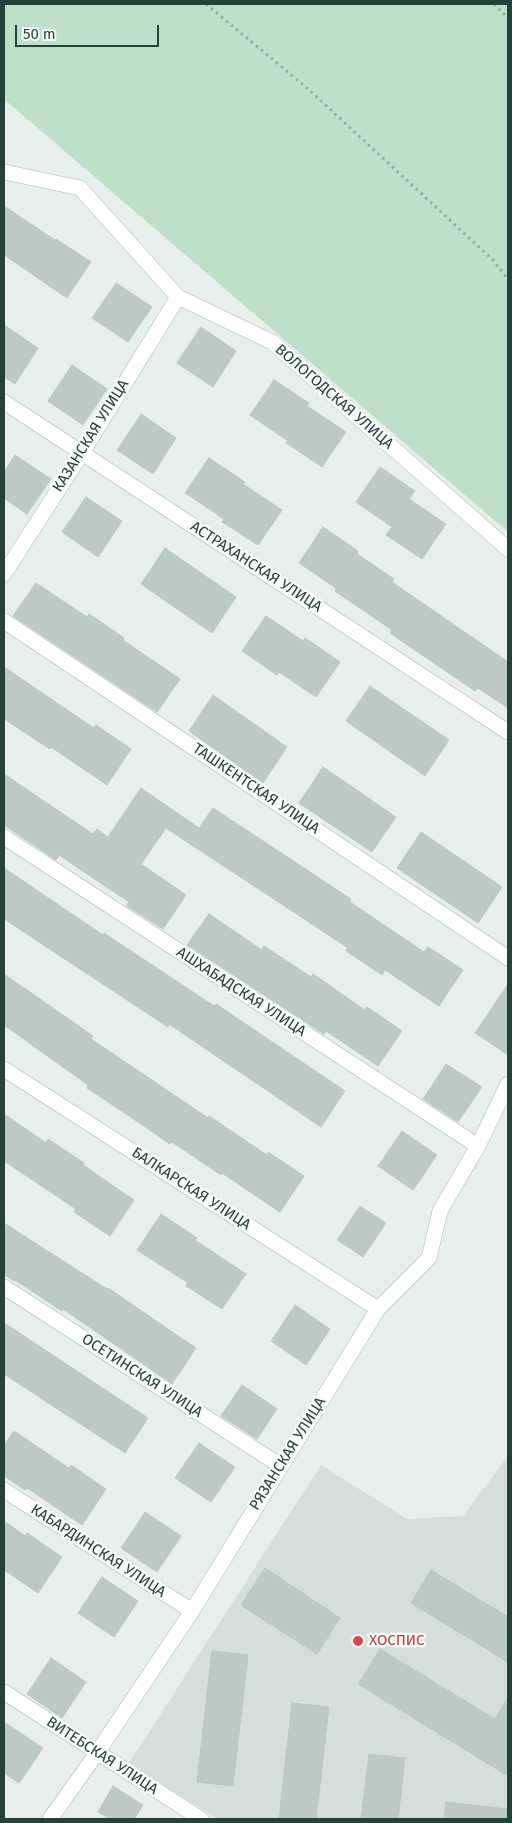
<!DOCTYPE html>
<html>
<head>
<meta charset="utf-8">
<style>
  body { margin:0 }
  #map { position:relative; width:512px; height:1823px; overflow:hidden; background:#e6efeb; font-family:"Fira Sans",sans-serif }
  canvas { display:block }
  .frame { position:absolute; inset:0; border:5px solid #24423a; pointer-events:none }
  .scale { position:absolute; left:15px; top:25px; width:144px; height:22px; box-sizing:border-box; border:2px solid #24423a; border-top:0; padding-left:6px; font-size:15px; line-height:18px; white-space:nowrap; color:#24423a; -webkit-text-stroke:4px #f7fbf9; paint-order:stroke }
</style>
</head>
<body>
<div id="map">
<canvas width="512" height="1823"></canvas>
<div class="frame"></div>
<div class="scale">50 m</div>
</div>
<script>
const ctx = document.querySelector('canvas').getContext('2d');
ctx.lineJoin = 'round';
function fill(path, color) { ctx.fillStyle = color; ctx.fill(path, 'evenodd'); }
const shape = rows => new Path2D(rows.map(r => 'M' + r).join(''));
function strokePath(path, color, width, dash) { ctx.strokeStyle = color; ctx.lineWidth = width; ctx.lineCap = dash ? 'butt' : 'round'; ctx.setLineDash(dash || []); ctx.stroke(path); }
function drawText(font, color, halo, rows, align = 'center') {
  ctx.font = font + ' "Fira Sans",sans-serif'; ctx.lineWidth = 5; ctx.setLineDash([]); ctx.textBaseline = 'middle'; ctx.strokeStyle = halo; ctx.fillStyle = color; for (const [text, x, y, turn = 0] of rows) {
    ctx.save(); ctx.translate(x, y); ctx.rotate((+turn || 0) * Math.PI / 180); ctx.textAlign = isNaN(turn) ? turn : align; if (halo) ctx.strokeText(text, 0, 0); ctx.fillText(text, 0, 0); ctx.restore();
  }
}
fill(shape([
  [508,1456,508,1819,218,1819,129,1763,321,1465,407,1519,463,1516]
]), '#d4dfda');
fill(shape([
  [4,4,508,4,508,532,4,99]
]), '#bfe0c8');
const building = shape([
  [4,206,55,240,56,239,91,262,67,298,4,255,4,206],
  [116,283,152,307,128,342,92,318,116,283],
  [4,325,38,348,15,384,4,377,4,325],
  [201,327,236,351,213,387,177,363,201,327],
  [72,365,107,389,83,425,48,401,72,365],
  [274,380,309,403,307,406,346,432,322,467,286,443,288,441,250,415,274,380],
  [141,414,176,438,153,474,117,450,141,414],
  [15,455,51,479,27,514,4,498,4,472,15,455],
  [209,458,245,482,243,484,282,510,258,545,222,522,224,519,185,493,209,458],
  [380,467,415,491,409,499,446,524,422,559,386,535,392,527,356,502,380,467],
  [86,497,122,521,98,557,62,532,86,497],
  [323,527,358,551,357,554,394,579,392,582,508,662,508,708,478,688,475,691,390,633,392,630,335,591,336,588,299,563,323,527],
  [165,548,236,597,212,633,141,584,165,548],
  [36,583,87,617,89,614,124,638,123,640,180,679,157,712,13,616,36,583],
  [266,616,303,641,305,638,340,662,316,697,279,672,277,675,242,651,266,616],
  [4,667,94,728,96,725,131,749,107,785,51,747,50,749,4,719,4,667],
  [370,686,449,740,425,776,346,721,370,686],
  [213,695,287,747,263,783,189,731,213,695],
  [323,767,396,817,372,852,299,803,323,767],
  [4,774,93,834,97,829,108,837,141,788,199,828,213,808,351,899,350,902,424,952,428,947,463,970,439,1006,385,970,382,975,346,951,348,948,166,828,141,864,186,895,163,929,127,906,129,902,59,855,56,860,4,825,4,774],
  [421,832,502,887,478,923,397,868,421,832],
  [4,868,103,935,104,933,214,1006,216,1004,345,1091,321,1127,169,1024,168,1027,4,919,4,868],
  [209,914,262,950,264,946,311,977,313,974,365,1010,367,1007,402,1031,378,1066,326,1031,324,1034,187,945,209,914],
  [4,974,93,1036,91,1039,208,1118,209,1116,267,1155,268,1152,304,1176,280,1212,222,1173,221,1175,172,1142,170,1144,135,1120,87,1088,88,1085,4,1025,4,974],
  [508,984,508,1055,475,1033,508,984],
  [446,1064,482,1087,458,1122,423,1099,446,1064],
  [4,1114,46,1143,48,1139,84,1163,83,1165,134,1200,110,1236,74,1212,76,1209,4,1161,4,1114],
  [402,1131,437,1155,413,1190,378,1166,402,1131],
  [360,1206,386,1223,363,1257,337,1240,360,1206],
  [161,1214,197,1238,195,1240,246,1274,222,1309,186,1286,188,1283,137,1250,161,1214],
  [4,1223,107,1289,108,1288,196,1348,172,1384,63,1309,62,1311,15,1280,14,1281,4,1274,4,1223],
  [295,1305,330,1329,306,1365,271,1341,295,1305],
  [4,1323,148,1418,125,1453,4,1374,4,1323],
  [242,1385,277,1409,257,1439,221,1416,242,1385],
  [14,1431,69,1468,71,1465,106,1489,82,1525,27,1488,25,1490,4,1476,4,1446,14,1431],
  [199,1443,235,1467,211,1502,175,1478,199,1443],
  [145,1512,181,1536,157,1572,121,1548,145,1512],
  [4,1521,25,1536,27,1533,62,1557,38,1593,4,1570,4,1521],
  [265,1568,340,1618,317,1654,241,1605,265,1568],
  [431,1570,508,1617,508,1662,411,1603,431,1570],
  [102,1577,138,1601,114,1637,78,1613,102,1577],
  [380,1649,495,1719,508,1697,508,1776,358,1684,380,1649],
  [212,1651,248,1655,233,1786,197,1782,212,1651],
  [51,1658,86,1682,62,1718,27,1694,51,1658],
  [292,1703,329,1707,316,1819,279,1819,292,1703],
  [4,1722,43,1748,19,1783,4,1773,4,1722],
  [369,1754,405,1758,398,1819,361,1819,369,1754],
  [113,1786,143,1805,134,1819,111,1819,98,1812,113,1786],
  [446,1802,507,1809,506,1819,444,1819,446,1802]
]);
fill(building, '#bbcac4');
strokePath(building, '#b8c9c2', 1);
const minor = shape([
  [4,172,80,188,178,297,272,342,508,549],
  [4,402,508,732],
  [4,574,82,453,178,297],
  [4,621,508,958],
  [4,837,478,1146],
  [4,1069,378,1309],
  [4,1287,281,1466],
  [4,1490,192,1611],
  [4,1692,201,1819],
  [50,1819,97,1753,192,1611,378,1309,429,1258,440,1211,478,1146,508,1084]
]);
strokePath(minor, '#a8b8b2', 16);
strokePath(shape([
  [206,4,307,88,492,259,508,279],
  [494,4,508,18]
]), '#86b3a5', 3, [2.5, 4]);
strokePath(minor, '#fff', 15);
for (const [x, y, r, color] of [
  [358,1641,6,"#e0444e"]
]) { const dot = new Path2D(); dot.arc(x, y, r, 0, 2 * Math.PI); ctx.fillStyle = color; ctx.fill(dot); strokePath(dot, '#f7fbf9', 2); }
drawText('15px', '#24423a', '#f7fbf9', [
  ["ВОЛОГОДСКАЯ УЛИЦА",334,397,41],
  ["КАЗАНСКАЯ УЛИЦА",91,436,-58],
  ["АСТРАХАНСКАЯ УЛИЦА",256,567,33],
  ["ТАШКЕНТСКАЯ УЛИЦА",256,789,34],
  ["АШХАБАДСКАЯ УЛИЦА",241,992,33],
  ["БАЛКАРСКАЯ УЛИЦА",191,1189,33],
  ["ОСЕТИНСКАЯ УЛИЦА",142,1376,33],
  ["РЯЗАНСКАЯ УЛИЦА",288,1454,-58],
  ["КАБАРДИНСКАЯ УЛИЦА",98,1551,33],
  ["ВИТЕБСКАЯ УЛИЦА",102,1756,33]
]);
drawText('15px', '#be3a42', '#f7fbf9', [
  ["ХОСПИС",369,1641]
], 'left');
</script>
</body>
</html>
